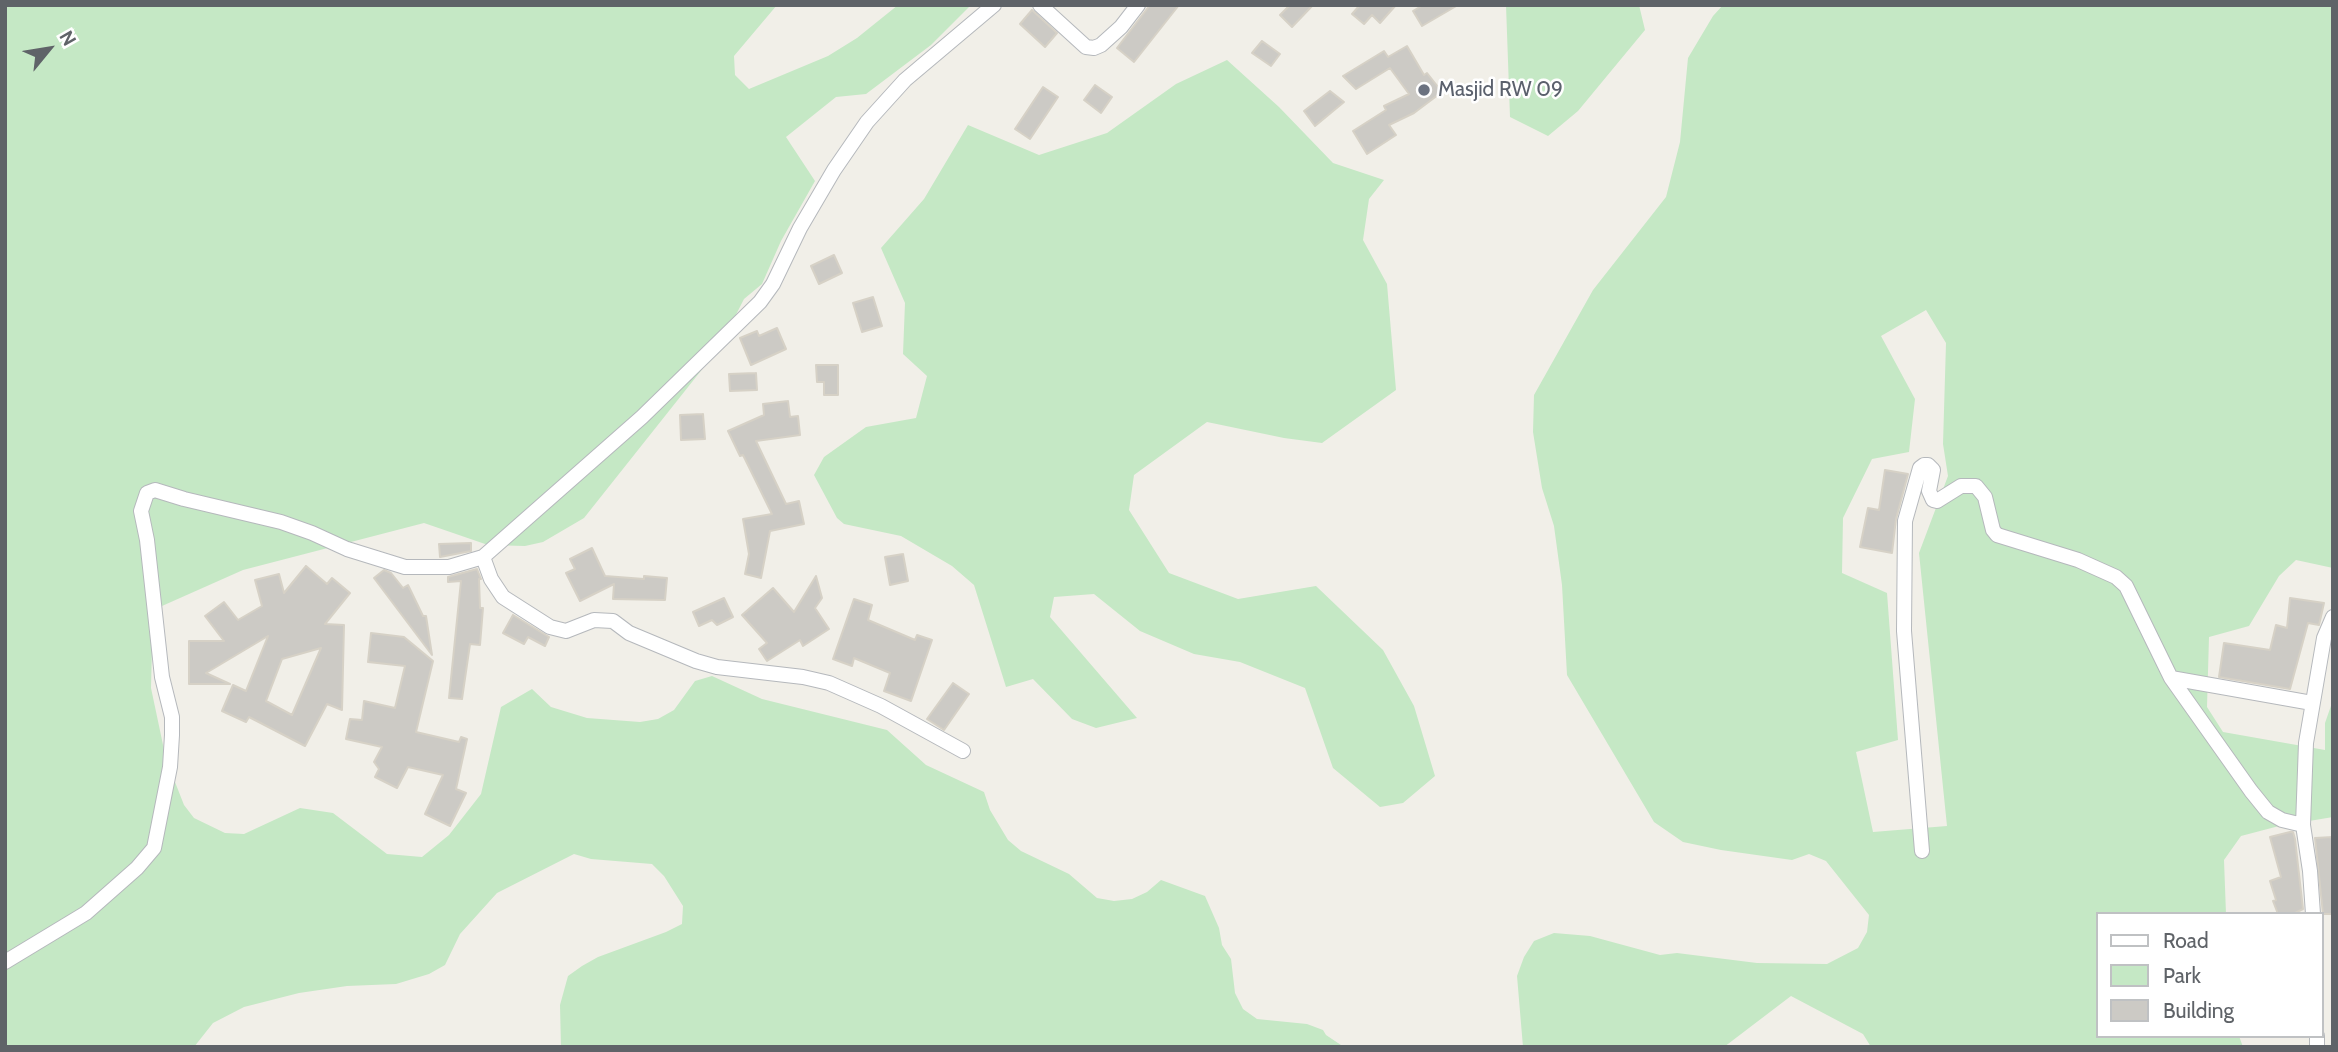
<!DOCTYPE html>
<html>
<head>
<meta charset="utf-8">
<style>
  body { margin:0 }
  #map { position:relative; width:2338px; height:1052px; overflow:hidden; background:#f1efe8; font-family:Cabin,sans-serif }
  canvas { display:block }
  .frame { position:absolute; inset:0; border:7px solid #5f6368; pointer-events:none }
  .legend { position:absolute; left:2096px; top:912px; width:228px; height:126px; box-sizing:border-box; background:#fff; border:2px solid #bfc1c3; margin:0; padding:9px 12px; list-style:none; font-size:21px; color:#5f6368 }
  .legend li { display:flex; align-items:center; gap:14px; height:35px }
  .legend b { width:35px; border:2px solid #bfc1c3 }
  .north { position:absolute; left:14px; top:14px; width:70px; height:70px; -webkit-text-stroke:5px #fff; paint-order:stroke; rotate:60deg; font-size:19px; font-weight:700; line-height:28px; text-align:center; color:#5f6368 }
  .north::after { content:''; display:block; margin:auto; width:24px; height:32px; background:#5f6368; clip-path:polygon(50% 0,100% 100%,50% 72%,0 100%) }
</style>
</head>
<body>
<div id="map">
<canvas width="2338" height="1052"></canvas>
<div class="frame"></div>
<ul class="legend">
<li><b style="height:9px;background:#fff"></b>Road</li>
<li><b style="height:19px;background:#c5e8c5"></b>Park</li>
<li><b style="height:19px;background:#cccac5"></b>Building</li>
</ul>
<div class="north">N</div>
</div>
<script>
const ctx = document.querySelector('canvas').getContext('2d');
ctx.lineJoin = 'round';
function fill(path, color) { ctx.fillStyle = color; ctx.fill(path, 'evenodd'); }
const shape = rows => new Path2D(rows.map(r => 'M' + r).join(''));
function strokePath(path, color, width, dash) { ctx.strokeStyle = color; ctx.lineWidth = width; ctx.lineCap = dash ? 'butt' : 'round'; ctx.setLineDash(dash || []); ctx.stroke(path); }
function drawText(font, color, halo, rows, align = 'center') {
  ctx.font = font + ' Cabin,sans-serif'; ctx.lineWidth = 5; ctx.setLineDash([]); ctx.textBaseline = 'middle'; ctx.strokeStyle = halo; ctx.fillStyle = color; for (const [text, x, y, turn = 0] of rows) {
    ctx.save(); ctx.translate(x, y); ctx.rotate((+turn || 0) * Math.PI / 180); ctx.textAlign = isNaN(turn) ? turn : align; if (halo) ctx.strokeText(text, 0, 0); ctx.fillText(text, 0, 0); ctx.restore();
  }
}
fill(shape([
  [5,5,777,5,734,56,735,75,749,89,828,56,857,38,898,5,971,5,931,45,866,94,836,97,786,137,815,181,781,241,762,284,744,299,719,348,584,518,543,542,525,546,488,545,424,523,243,570,153,610,151,688,166,759,184,805,194,818,225,833,244,834,300,808,333,813,387,854,422,857,449,835,481,794,501,707,532,689,551,707,587,718,640,722,658,719,674,710,695,681,712,676,762,699,887,730,926,765,984,792,990,810,1008,840,1021,851,1069,874,1097,898,1114,901,1132,899,1147,892,1161,880,1205,896,1219,928,1222,945,1231,959,1235,993,1243,1009,1257,1019,1307,1024,1323,1030,1326,1035,1344,1047,561,1047,560,1005,568,976,582,966,598,957,666,932,682,924,683,906,664,876,652,864,591,859,574,854,497,893,460,934,445,965,429,974,396,984,347,986,299,993,244,1007,213,1023,194,1047,5,1047],
  [1506,5,1639,5,1645,30,1578,111,1548,136,1510,117],
  [1723,5,2333,5,2333,568,2296,560,2279,576,2249,626,2209,637,2207,707,2223,732,2325,750,2325,723,2333,700,2333,817,2279,826,2241,836,2224,860,2226,914,2098,914,2098,1036,2239,1036,2243,1047,1871,1047,1863,1034,1791,996,1724,1047,1523,1047,1517,976,1524,957,1534,941,1554,933,1590,936,1660,955,1677,953,1757,963,1827,964,1858,948,1867,932,1869,915,1826,861,1809,854,1792,860,1721,850,1683,842,1654,822,1567,675,1562,585,1554,526,1542,488,1533,432,1534,395,1593,290,1666,197,1680,142,1688,58,1713,16],
  [1926,310,1946,343,1943,444,1948,476,1919,553,1947,826,1873,832,1856,752,1898,740,1887,593,1842,573,1843,518,1872,459,1909,452,1915,399,1881,336],
  [1227,60,1279,107,1333,163,1384,180,1369,199,1363,240,1387,284,1396,390,1322,443,1284,438,1207,422,1134,475,1129,510,1169,573,1238,599,1316,586,1383,650,1414,706,1435,776,1403,803,1380,807,1333,768,1305,688,1240,662,1194,654,1140,631,1094,594,1054,597,1050,617,1137,718,1096,728,1072,719,1033,679,1006,687,974,585,952,566,901,536,844,524,837,518,814,475,824,457,866,427,916,418,927,376,903,354,905,303,881,248,924,199,968,125,1039,155,1107,133,1176,84]
]), '#c5e8c5');
const building = shape([
  [1150,5,1179,5,1134,62,1117,48,1150,5],
  [1290,5,1313,5,1292,27,1280,15,1290,5],
  [1360,5,1396,5,1380,23,1372,15,1364,24,1352,14,1360,5],
  [1423,5,1458,5,1422,26,1413,11,1423,5],
  [1032,10,1057,33,1045,47,1020,24,1032,10],
  [1262,41,1280,54,1271,66,1252,53,1262,41],
  [1407,46,1424,75,1427,73,1442,92,1414,113,1389,125,1396,135,1367,154,1353,131,1386,110,1384,106,1409,94,1390,68,1356,89,1343,76,1384,51,1388,57,1407,46],
  [1095,85,1112,97,1101,113,1084,100,1095,85],
  [1043,87,1058,97,1030,139,1015,129,1043,87],
  [1330,91,1344,102,1315,126,1304,111,1330,91],
  [834,255,842,273,819,284,811,266,834,255],
  [873,297,882,326,862,332,853,303,873,297],
  [777,328,786,349,751,365,740,338,757,331,759,336,777,328],
  [816,365,838,365,838,395,824,395,824,382,817,382,816,365],
  [756,373,757,390,730,391,729,374,756,373],
  [788,401,790,417,798,416,800,435,756,441,786,504,799,501,804,524,770,531,761,578,745,574,749,554,743,519,772,514,743,455,740,456,728,431,764,415,763,404,788,401],
  [703,414,705,439,681,440,680,415,703,414],
  [1885,470,1908,474,1896,519,1892,553,1860,547,1868,508,1879,510,1885,470],
  [471,543,471,551,440,557,439,544,471,543],
  [592,548,605,576,644,579,644,576,667,578,665,600,613,599,614,584,580,601,566,573,575,569,570,559,592,548],
  [903,554,908,581,890,585,885,557,903,554],
  [306,566,327,584,332,578,350,593,325,624,344,625,342,710,327,704,305,746,249,717,246,722,222,711,233,685,246,691,268,636,206,673,230,684,189,684,189,641,224,641,205,616,224,602,238,620,262,606,255,580,279,574,284,593,306,566],
  [321,648,292,715,266,701,282,659,321,648],
  [477,569,481,579,479,579,480,608,483,608,480,645,470,644,462,699,449,698,461,581,448,582,448,577,477,569],
  [384,570,391,573,403,588,408,585,423,616,426,616,432,655,374,578,384,570],
  [816,576,822,598,815,608,829,629,803,646,800,640,767,661,759,649,767,643,742,615,773,588,794,612,816,576],
  [724,598,733,617,717,625,712,620,699,626,693,612,724,598],
  [2290,598,2324,603,2319,625,2308,623,2290,689,2219,677,2224,643,2270,650,2276,625,2287,628,2290,598],
  [854,599,872,605,868,620,915,640,917,635,932,640,911,701,884,691,890,673,854,658,852,666,833,659,854,599],
  [513,615,549,637,545,646,528,637,524,644,503,633,513,615],
  [371,633,404,637,433,661,416,732,459,742,461,737,467,739,456,789,466,793,450,826,425,814,443,775,408,767,397,788,375,777,379,769,374,762,382,747,346,739,350,719,362,720,364,701,395,708,405,666,368,662,371,633],
  [953,683,969,694,944,730,927,719,953,683],
  [2290,832,2293,832,2295,839,2303,909,2293,914,2278,914,2273,901,2276,900,2270,881,2281,877,2270,837,2290,832],
  [2333,837,2333,914,2323,914,2315,838,2333,837]
]);
fill(building, '#cccac5');
strokePath(building, '#d6d1c6', 2);
const minor = shape([
  [1040,5,1086,47,1094,48,1101,45,1121,27,1138,5],
  [483,557,491,579,503,597,550,627,566,631,594,620,613,621,629,633,696,661,717,667,803,677,829,683,881,706,963,751],
  [2171,678,2312,703],
  [1922,851,1904,631,1905,521,1920,468,1924,465,1928,465,1933,470,1929,491,1933,500,1937,501,1961,486,1976,486,1985,497,1993,530,1997,535,2078,560,2116,577,2126,586,2171,678,2251,791,2268,812,2282,820,2303,825],
  [2313,914,2310,871,2303,825,2306,743,2324,638,2333,617],
  [5,962,86,913,137,868,154,848,170,767,172,735,172,717,162,677,147,540,141,511,147,493,155,490,184,499,281,522,312,533,347,549,405,567,449,567,483,557,642,417,760,302,773,284,800,228,834,170,867,122,905,80,994,5],
  [2317,1036,2317,1047]
]);
strokePath(minor, '#b5b8bc', 16);
strokePath(minor, '#fff', 14);
for (const [x, y, r, color] of [
  [1424,90,7,"#6b7280"]
]) { const dot = new Path2D(); dot.arc(x, y, r, 0, 2 * Math.PI); ctx.fillStyle = color; ctx.fill(dot); strokePath(dot, '#fff', 2.5); }
drawText('21px', '#5b616d', '#fff', [
  ["Masjid RW 09",1438,90]
], 'left');
</script>
</body>
</html>
